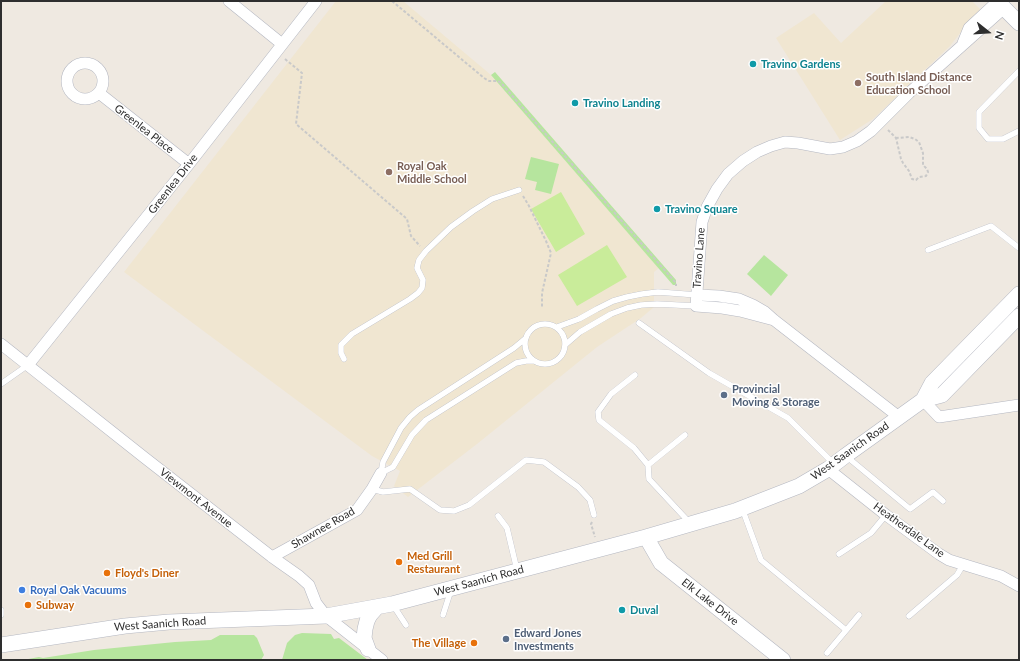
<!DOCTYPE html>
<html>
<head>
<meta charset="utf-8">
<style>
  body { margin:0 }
  #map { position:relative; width:1020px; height:661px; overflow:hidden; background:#efe9e1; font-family:Lato,sans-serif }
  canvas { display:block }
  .frame { position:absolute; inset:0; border:2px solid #2e2e2e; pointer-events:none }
  .north { position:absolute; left:968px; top:12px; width:40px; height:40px; -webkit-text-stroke:3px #fff; paint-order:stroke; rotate:107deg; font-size:11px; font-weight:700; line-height:16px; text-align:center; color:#2e2e2e }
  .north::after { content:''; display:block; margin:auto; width:14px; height:18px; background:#2e2e2e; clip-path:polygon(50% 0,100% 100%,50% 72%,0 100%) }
</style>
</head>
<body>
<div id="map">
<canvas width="1020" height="661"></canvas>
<div class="frame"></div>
<div class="north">N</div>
</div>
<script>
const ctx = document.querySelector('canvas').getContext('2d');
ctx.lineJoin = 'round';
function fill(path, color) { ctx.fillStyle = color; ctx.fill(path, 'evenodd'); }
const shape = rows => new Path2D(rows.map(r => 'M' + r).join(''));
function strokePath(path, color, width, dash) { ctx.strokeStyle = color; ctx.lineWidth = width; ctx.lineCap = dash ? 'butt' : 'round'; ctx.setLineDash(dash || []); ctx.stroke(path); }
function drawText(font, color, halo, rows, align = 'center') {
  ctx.font = font + ' Lato,sans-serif'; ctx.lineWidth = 3; ctx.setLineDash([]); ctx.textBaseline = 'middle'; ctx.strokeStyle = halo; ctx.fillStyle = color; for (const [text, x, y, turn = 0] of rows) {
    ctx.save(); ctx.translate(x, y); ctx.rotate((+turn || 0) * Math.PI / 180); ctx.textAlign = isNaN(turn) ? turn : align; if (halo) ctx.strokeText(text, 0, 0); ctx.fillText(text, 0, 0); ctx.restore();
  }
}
fill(shape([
  [336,1,403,1,491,75,659,268,654,272,654,307,641,318,597,347,477,444,408,497,394,486,400,471,372,456,124,272],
  [886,1,972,1,982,11,964,28,950,46,873,119,840,140,776,38,814,13,841,43]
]), '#f0e6d1');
fill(shape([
  [495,72,676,280,676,285,673,285,491,75],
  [531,157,559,164,551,194,535,190,537,182,525,179],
  [764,255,788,275,771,296,747,274],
  [302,633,331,634,334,639,339,638,368,660,282,660,287,643,295,635],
  [220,635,254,635,257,638,264,655,261,660,23,660,39,657,43,658,94,650,175,642,211,640]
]), '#b6e59e');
fill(shape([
  [561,192,585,234,556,252,531,209],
  [607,245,627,277,577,306,558,275]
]), '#c9ec9a');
const lane = shape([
  [1019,71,979,112,979,128,988,139,1003,139,1019,131],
  [928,250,991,226,1019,248],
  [639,323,709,373,788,418,834,464],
  '525 344a20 20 0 1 1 40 0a20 20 0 1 1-40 0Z',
  [557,327,579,319,597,309,613,301,627,297,642,294,658,292,697,295],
  [565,345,580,332,611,314,627,308,641,305,657,304,696,306],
  [344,359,341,353,341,345,352,334,410,299,418,293,422,288,423,280,417,268,419,260,426,251,451,227,473,211,492,199,519,190],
  [635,375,611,394,598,412,599,420,634,448,648,465,649,479,690,523],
  [1,384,28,365],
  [846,456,910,509,933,492,943,501],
  [648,465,685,435],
  [381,473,383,462,401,428,410,417,418,410,514,348,526,338],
  [381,473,393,467,412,435,426,420,516,363,526,361,534,361],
  [372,489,383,492,410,489,440,510,454,511,469,505,526,460,544,462,578,487,590,500,594,515],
  [742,508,761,560,846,630],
  [498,516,507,528,517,570],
  [839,554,871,533,886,515],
  [393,605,406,625],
  [1,615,1,610],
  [443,615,451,590],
  [909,616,957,575,963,565],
  [827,653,859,615]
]);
const street = shape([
  [229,1,282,44],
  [963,43,969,28,997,2],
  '67 81a18 18 0 1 1 36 0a18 18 0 1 1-36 0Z',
  [99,93,189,164],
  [697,295,719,296,739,299,753,305,765,312,774,320,899,417],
  [774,320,740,311,722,308,696,306,702,222,707,207,717,189,728,174,743,161,757,152,771,146,785,142,798,143,830,149,843,147,857,141,871,131,909,93,1003,9],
  [1,344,145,458,272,557,299,576,309,585,316,603,326,616,382,660],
  [28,365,189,164,316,1],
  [923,400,939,417,1019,405],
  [828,469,886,515,939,554,949,560,1001,576,1019,586],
  [272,557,357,510,372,489,381,473]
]);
const secondary = shape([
  [997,1,1019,23],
  [923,400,932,383,1019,294],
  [646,537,661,563,783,660],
  [1,645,125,626,169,622,326,616,392,604,646,537,735,511,799,486,828,469,845,456,923,400,942,395,1019,316],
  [368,649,364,638,365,629,367,621,370,615,377,607]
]);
strokePath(lane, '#b4b7c1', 6);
strokePath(street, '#b4b7c1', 12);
strokePath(secondary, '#b4b7c1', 16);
strokePath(shape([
  [392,1,484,78,489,81,498,81,501,83,676,283,676,286],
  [285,59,302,73,296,124,407,219,411,236,420,246],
  [888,130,896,138,901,159,903,163,909,171,912,179,916,180,919,177,926,176,928,172,927,169,923,165,923,153,919,142,915,139,909,137,896,138],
  [523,196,529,206,546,241,551,253,542,293,542,307],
  [592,522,591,524,595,537]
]), '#c9c9c9', 2, [3, 2]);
strokePath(lane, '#fff', 5.5);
strokePath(street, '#fff', 11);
strokePath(secondary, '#fff', 15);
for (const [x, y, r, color] of [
  [753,64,4,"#0f9aa8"],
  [858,83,4,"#8d6e63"],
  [575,103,4,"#0f9aa8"],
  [389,172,4,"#8d6e63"],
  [657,209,4,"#0f9aa8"],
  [724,395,4,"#5c6f8a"],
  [399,562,4,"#e8710a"],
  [107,573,4,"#e8710a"],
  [22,590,4,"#3f7fe0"],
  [28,605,4,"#e8710a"],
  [622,610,4,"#0f9aa8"],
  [506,639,4,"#5c6f8a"],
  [474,643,4,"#e8710a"]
]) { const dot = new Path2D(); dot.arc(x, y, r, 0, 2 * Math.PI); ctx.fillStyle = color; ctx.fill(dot); strokePath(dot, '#fff', 1.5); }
drawText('bold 11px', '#0d838f', '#fff', [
  ["Travino Gardens",761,64],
  ["Travino Landing",583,103],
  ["Travino Square",665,209],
  ["Duval",630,610]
], 'left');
drawText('bold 11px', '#785e54', '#fff', [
  ["South Island Distance",866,77],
  ["Education School",866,90],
  ["Royal Oak",397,166],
  ["Middle School",397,179]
], 'left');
drawText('11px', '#2e2e2e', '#fff', [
  ["Greenlea Place",144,129,38],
  ["Greenlea Drive",173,184,-52],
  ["Travino Lane",699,258,-86],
  ["West Saanich Road",850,451,-35],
  ["Viewmont Avenue",196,498,38],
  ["Shawnee Road",323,528,-30],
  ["Heatherdale Lane",909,530,36],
  ["West Saanich Road",479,581,-15],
  ["Elk Lake Drive",710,602,38],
  ["West Saanich Road",160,624,-4]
]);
drawText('bold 11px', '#4e5e75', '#fff', [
  ["Provincial",732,389],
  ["Moving & Storage",732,402],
  ["Edward Jones",514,633],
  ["Investments",514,646]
], 'left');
drawText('bold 11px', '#c56008', '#fff', [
  ["Med Grill",407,556],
  ["Restaurant",407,569],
  ["Floyd's Diner",115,573],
  ["Subway",36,605],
  ["The Village",466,643,"right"]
], 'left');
drawText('bold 11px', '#366cbe', '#fff', [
  ["Royal Oak Vacuums",30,590]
], 'left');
</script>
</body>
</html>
